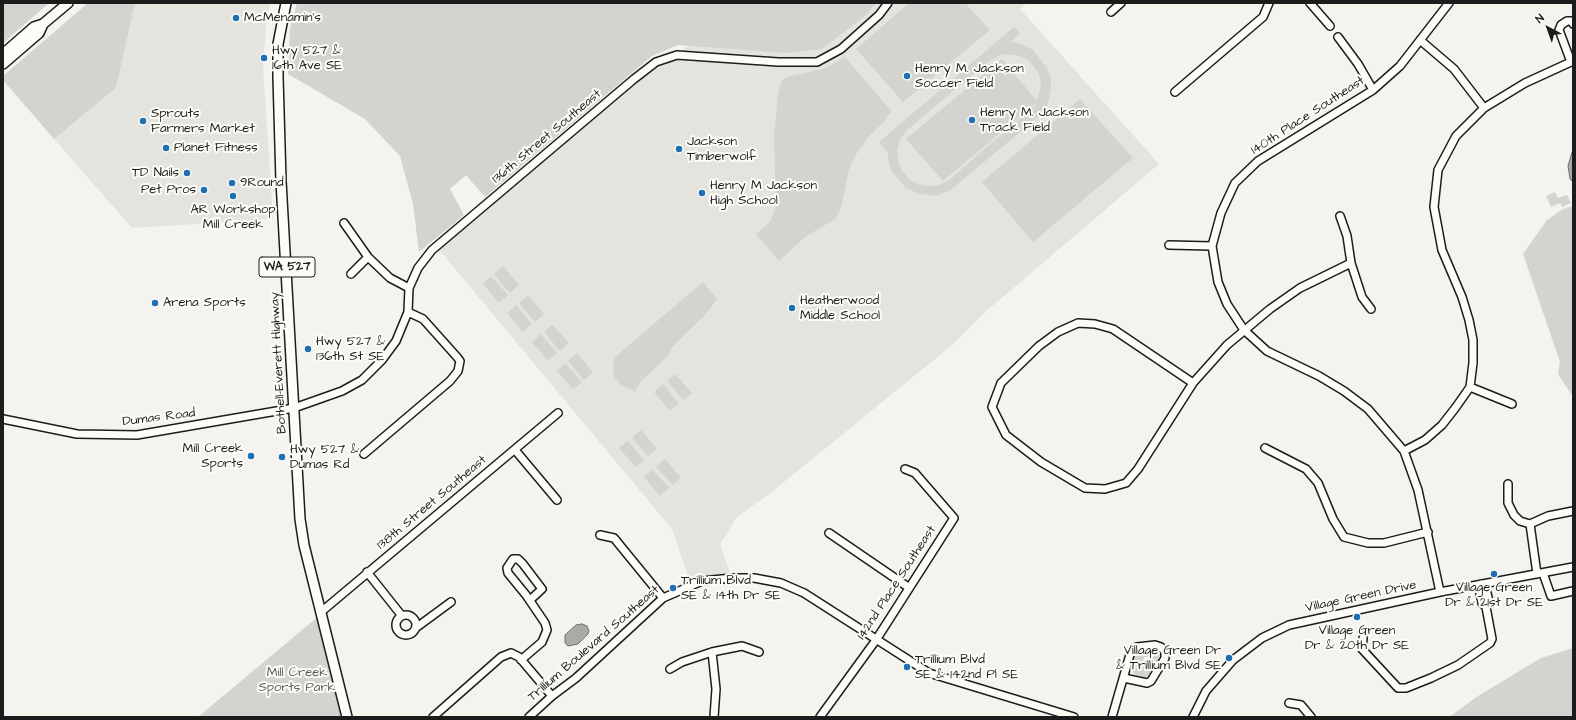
<!DOCTYPE html>
<html>
<head>
<meta charset="utf-8">
<style>
  body { margin:0 }
  #map { position:relative; width:1576px; height:720px; overflow:hidden; background:#f4f3ee; font-family:"Architects Daughter",sans-serif }
  canvas { display:block }
  .frame { position:absolute; inset:0; border:4px solid #1c1c1c; pointer-events:none }
  .north { position:absolute; left:1528px; top:8px; width:40px; height:40px; -webkit-text-stroke:3px #fdfcf7; paint-order:stroke; rotate:319deg; font-size:11px; font-weight:700; line-height:16px; text-align:center; color:#1c1c1c }
  .north::after { content:''; display:block; margin:auto; width:14px; height:18px; background:#1c1c1c; clip-path:polygon(50% 0,100% 100%,50% 72%,0 100%) }
</style>
</head>
<body>
<div id="map">
<canvas width="1576" height="720"></canvas>
<div class="frame"></div>
<div class="north">N</div>
</div>
<script>
const ctx = document.querySelector('canvas').getContext('2d');
ctx.lineJoin = 'round';
function fill(path, color) { ctx.fillStyle = color; ctx.fill(path, 'evenodd'); }
const shape = rows => new Path2D(rows.map(r => 'M' + r).join(''));
function strokePath(path, color, width, dash) { ctx.strokeStyle = color; ctx.lineWidth = width; ctx.lineCap = dash ? 'butt' : 'round'; ctx.setLineDash(dash || []); ctx.stroke(path); }
function drawText(font, color, halo, rows, align = 'center') {
  ctx.font = font + ' "Architects Daughter",sans-serif'; ctx.lineWidth = 4; ctx.setLineDash([]); ctx.textBaseline = 'middle'; ctx.strokeStyle = halo; ctx.fillStyle = color; for (const [text, x, y, turn = 0] of rows) {
    ctx.save(); ctx.translate(x, y); ctx.rotate((+turn || 0) * Math.PI / 180); ctx.textAlign = isNaN(turn) ? turn : align; if (halo) ctx.strokeText(text, 0, 0); ctx.fillText(text, 0, 0); ctx.restore();
  }
}
fill(shape([
  [135,3,271,3,267,15,263,66,273,219,132,228,54,139,116,88],
  [739,3,1027,3,1020,9,1159,164,984,313,951,346,773,491,737,517,720,544,732,578,691,585,672,529,436,246,656,62,677,55]
]), '#e4e3de');
fill(shape([
  [3,3,49,3,3,43],
  [88,3,135,3,116,88,54,139,3,80,3,76],
  [297,3,876,3,865,16,822,49,786,53,678,45,652,56,485,197,466,175,450,189,464,215,419,252,413,204,400,156,365,119,288,74,290,28],
  [909,3,965,3,990,30,903,102,856,49],
  [1014,27,1020,33,1011,42,1018,43,1033,50,1046,67,1051,78,1051,89,1047,107,1042,114,949,191,935,196,920,194,906,188,893,173,889,165,888,153,879,142],
  [1004,54,1015,55,1025,58,1033,65,1039,74,1041,85,1037,101,1002,59,906,139,943,181,1036,103,1035,105,949,180,939,185,929,186,918,184,909,179,902,171,898,161,897,150,900,140,906,131,985,64,994,58],
  [845,57,892,112,886,117,887,119,870,135,857,153,849,169,841,209,835,219,805,237,779,261,756,234,771,221,776,205,774,137,778,95,782,80,787,77,826,68],
  [1080,99,1133,158,1033,242,982,182],
  [1555,192,1558,198,1567,195,1571,203,1562,207,1560,203,1551,207,1546,196],
  [1573,206,1573,397,1558,374,1560,362,1523,254,1547,220,1563,209],
  [503,266,519,285,510,293,494,274],
  [491,276,508,295,499,303,483,284],
  [703,282,717,299,706,314,672,347,669,355,641,381,635,392,621,385,615,378,613,372,614,358],
  [528,295,544,314,535,322,519,303],
  [516,305,532,324,523,332,507,313],
  [552,324,569,343,560,351,544,332],
  [541,334,557,353,548,361,532,342],
  [577,353,593,372,584,380,568,361],
  [565,363,582,382,573,389,557,371],
  [675,374,692,393,683,400,667,381],
  [663,384,679,403,670,411,654,392],
  [641,430,657,449,648,456,632,438],
  [628,441,644,460,636,467,619,448],
  [665,459,681,478,673,485,656,467],
  [653,470,669,488,660,496,644,477],
  [320,615,344,717,198,717],
  [1573,648,1573,717,1449,717,1478,696,1541,658],
  [1153,649,1159,651,1160,656,1151,674,1145,678,1134,674,1131,669,1135,654,1142,650]
]), '#d4d3cf');
const water = shape([
  [1573,149,1573,182,1570,179,1568,166,1573,149],
  [582,624,587,626,589,631,588,634,578,644,568,646,565,643,565,635,576,625,582,624]
]);
fill(water, '#abaaa6');
strokePath(water, '#72716f', 1);
const minor = shape([
  [1310,3,1330,26],
  [1111,12,1121,3],
  [1338,37,1358,64,1373,90],
  [1420,40,1454,69,1484,108],
  [1571,62,1559,30,1561,25,1567,21,1572,21,1573,24],
  [1175,92,1263,17,1269,3],
  [1340,216,1347,236,1351,263,1362,297,1371,309],
  [344,223,368,257,390,278,409,288],
  [1169,245,1212,246,1221,213,1235,183,1258,161,1373,90,1400,66,1449,3],
  [1212,246,1218,282,1227,304,1244,330,1267,351,1319,376,1344,391,1368,409,1404,451,1418,490,1440,592],
  [351,274,368,257],
  [1193,383,1113,329,1095,324,1078,323,1058,332,1039,346,1001,383,992,407,1006,435,1041,462,1085,488,1105,489,1126,483,1138,469,1193,383,1227,345,1270,309,1300,288,1351,263],
  [1470,387,1512,404],
  [3,419,77,434,137,435,294,408,342,391,362,380,382,360,396,341,408,312,409,288,418,268,432,250,634,79,656,62,677,55,778,62,817,62,841,49,879,15,888,3],
  [1265,448,1306,469,1318,483,1333,519,1344,537,1368,543,1384,543,1428,532],
  [515,450,557,500],
  [1404,451,1425,440,1442,425,1456,407,1470,387,1473,363,1473,340,1469,320,1462,297,1442,250,1434,207,1438,170,1456,136,1484,108,1525,83,1573,61],
  [364,454,450,381,458,371,460,361,457,357,423,319,408,312],
  [1508,484,1508,503,1514,515,1520,521,1530,524],
  [829,533,908,587],
  [600,535,614,538,663,598],
  [367,572,402,616],
  [1543,573,1551,596,1573,591],
  [1537,574,1530,524,1548,516,1573,511],
  [1481,584,1487,593,1489,602,1486,607],
  [321,612,558,413],
  '396 625a10 10 0 1 1 20 0a10 10 0 1 1-20 0Z',
  [417,627,451,602],
  [1363,638,1362,649,1398,688,1406,688,1431,678,1458,665,1490,643,1492,639,1486,607,1482,603,1480,593,1481,584],
  [712,652,716,689,714,717],
  [521,660,542,642,547,630,545,623,526,595,508,573,507,568,513,559,518,559,523,564,542,589,530,600],
  [670,669,682,662,712,652,742,646,759,652],
  [1289,703,1301,705,1311,717],
  [433,717,501,657,511,653,519,657,552,696],
  [529,717,552,696,576,678,663,598,702,581,732,578,754,578,781,583,804,593,929,673,1074,717],
  [820,717,876,640,954,518,915,473,905,469],
  [1112,717,1131,651,1137,647,1155,645,1161,647,1165,652,1165,658,1151,681,1147,683,1124,678],
  [1193,717,1206,691,1233,660,1262,638,1289,625,1440,592,1573,567]
]);
const major = shape([
  [286,3,278,44,278,77,281,181,300,519,304,545,347,717],
  [3,54,34,27,43,24,68,3],
  [3,64,39,33,43,24]
]);
strokePath(minor, '#1c1c1c', 10);
strokePath(major, '#1c1c1c', 12);
strokePath(minor, '#fdfcf7', 7);
strokePath(major, '#fdfcf7', 9);
for (const [x, y, r, color] of [
  [236,18,4,"#1f6fb2"],
  [264,58,4,"#1f6fb2"],
  [907,76,4,"#1f6fb2"],
  [972,120,4,"#1f6fb2"],
  [143,121,4,"#1f6fb2"],
  [166,148,4,"#1f6fb2"],
  [679,149,4,"#1f6fb2"],
  [187,173,4,"#1f6fb2"],
  [232,183,4,"#1f6fb2"],
  [204,190,4,"#1f6fb2"],
  [702,193,4,"#1f6fb2"],
  [233,196,4,"#1f6fb2"],
  [155,303,4,"#1f6fb2"],
  [792,308,4,"#1f6fb2"],
  [308,349,4,"#1f6fb2"],
  [251,456,4,"#1f6fb2"],
  [282,457,4,"#1f6fb2"],
  [1494,574,4,"#1f6fb2"],
  [673,588,4,"#1f6fb2"],
  [1357,617,4,"#1f6fb2"],
  [1229,658,4,"#1f6fb2"],
  [907,667,4,"#1f6fb2"]
]) { const dot = new Path2D(); dot.arc(x, y, r, 0, 2 * Math.PI); ctx.fillStyle = color; ctx.fill(dot); strokePath(dot, '#fdfcf7', 1.5); }
for (const [x, y, w] of [
  [287,267,56]
]) { const box = new Path2D(); box.roundRect(x - w / 2, y - 10, w, 20, 3); ctx.fillStyle = '#fdfcf7'; ctx.fill(box); strokePath(box, '#1c1c1c', 1); }
drawText('bold 12px', '#1c1c1c', null, [
  ["WA 527",287,267]
]);
drawText('13px', '#1c1c1c', '#fdfcf7', [
  ["McMenamin's",244,18],
  ["Hwy 527 &",272,51],
  ["16th Ave SE",272,66],
  ["Henry M. Jackson",915,69],
  ["Soccer Field",915,84],
  ["Henry M. Jackson",980,113],
  ["Track Field",980,128],
  ["Sprouts",151,114],
  ["Farmers Market",151,129],
  ["Jackson",687,142],
  ["Timberwolf",687,157],
  ["Planet Fitness",174,148],
  ["TD Nails",179,173,"right"],
  ["9Round",240,183],
  ["Henry M Jackson",710,186],
  ["High School",710,201],
  ["Pet Pros",196,190,"right"],
  ["AR Workshop",233,210,"center"],
  ["Mill Creek",233,225,"center"],
  ["Heatherwood",800,301],
  ["Middle School",800,316],
  ["Arena Sports",163,303],
  ["Hwy 527 &",316,342],
  ["136th St SE",316,357],
  ["Mill Creek",243,449,"right"],
  ["Sports",243,464,"right"],
  ["Hwy 527 &",290,450],
  ["Dumas Rd",290,465],
  ["Trillium Blvd",681,581],
  ["SE & 14th Dr SE",681,596],
  ["Village Green",1494,588,"center"],
  ["Dr & 21st Dr SE",1494,603,"center"],
  ["Village Green",1357,631,"center"],
  ["Dr & 20th Dr SE",1357,646,"center"],
  ["Village Green Dr",1221,651,"right"],
  ["& Trillium Blvd SE",1221,666,"right"],
  ["Trillium Blvd",915,660],
  ["SE & 142nd Pl SE",915,675]
], 'left');
drawText('13px', '#1c1c1c', '#fdfcf7', [
  ["140th Place Southeast",1308,116,-33],
  ["136th Street Southeast",547,137,-40],
  ["Bothell-Everett Highway",279,363,-93],
  ["Dumas Road",159,418,-7],
  ["138th Street Southeast",432,503,-40],
  ["142nd Place Southeast",897,583,-57],
  ["Village Green Drive",1361,597,-12],
  ["Trillium Boulevard Southeast",594,644,-41]
]);
drawText('13px', '#5c5c5b', '#fdfcf7', [
  ["Mill Creek",297,673],
  ["Sports Park",297,688]
]);
</script>
</body>
</html>
